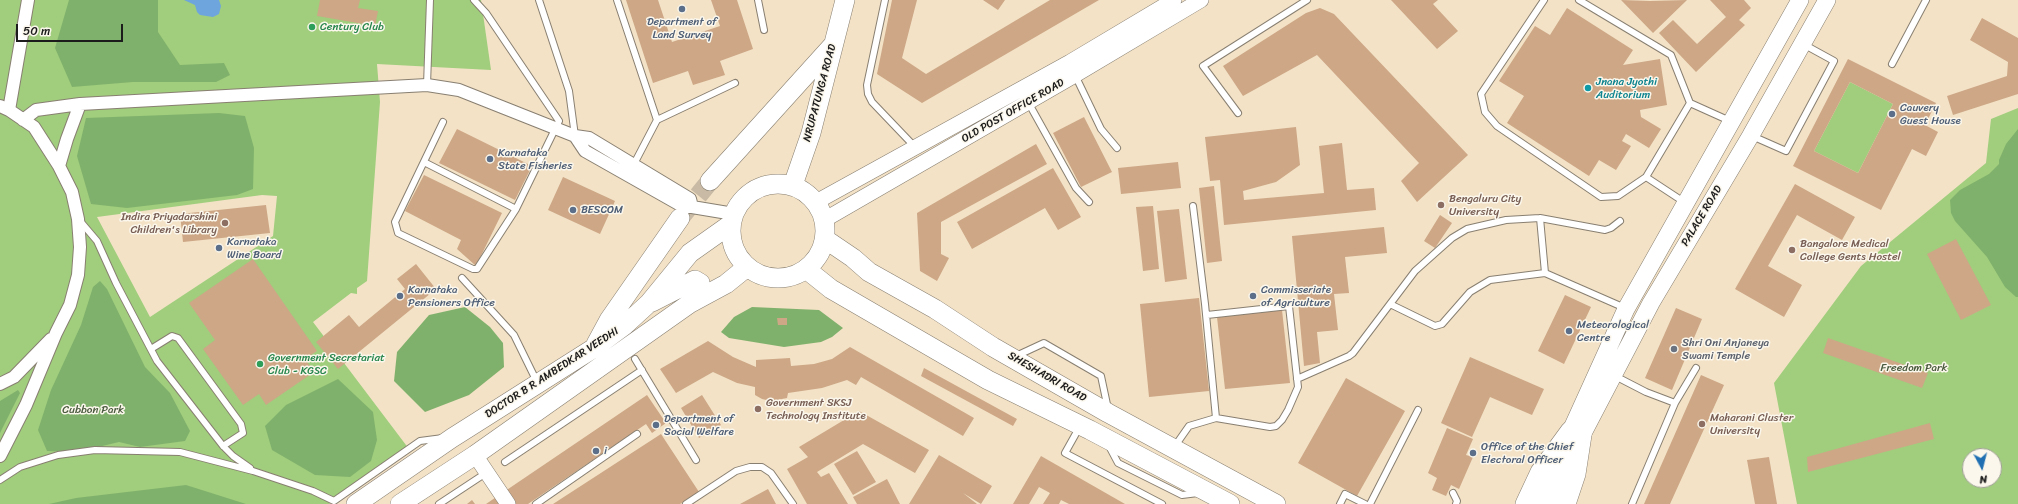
<!DOCTYPE html>
<html>
<head>
<meta charset="utf-8">
<style>
  body { margin:0 }
  #map { position:relative; width:2018px; height:504px; overflow:hidden; background:#f3e2c6; font-family:Sriracha,sans-serif }
  canvas { display:block }
  .north { position:absolute; left:1962px; top:448px; width:40px; height:40px; box-sizing:border-box; background:#fbf7ec; border:1px solid #a29f99; border-radius:50%; rotate:173deg; font-size:11px; font-weight:700; line-height:16px; text-align:center; color:#1c1c1c }
  .north::after { content:''; display:block; margin:auto; width:14px; height:18px; background:#1f6fb2; clip-path:polygon(50% 0,100% 100%,50% 72%,0 100%) }
  .scale { position:absolute; left:16px; top:24px; width:107px; height:18px; box-sizing:border-box; border:2px solid #1c1c1c; border-top:0; padding-left:5px; font-size:12px; line-height:14px; white-space:nowrap; color:#1c1c1c; -webkit-text-stroke:3px #fbf7ec; paint-order:stroke }
</style>
</head>
<body>
<div id="map">
<canvas width="2018" height="504"></canvas>
<div class="north">N</div>
<div class="scale">50 m</div>
</div>
<script>
const ctx = document.querySelector('canvas').getContext('2d');
ctx.lineJoin = 'round';
function fill(path, color) { ctx.fillStyle = color; ctx.fill(path, 'evenodd'); }
const shape = rows => new Path2D(rows.map(r => 'M' + r).join(''));
function strokePath(path, color, width, dash) { ctx.strokeStyle = color; ctx.lineWidth = width; ctx.lineCap = dash ? 'butt' : 'round'; ctx.setLineDash(dash || []); ctx.stroke(path); }
function drawText(font, color, halo, rows, align = 'center') {
  ctx.font = font + ' Sriracha,sans-serif'; ctx.lineWidth = 3; ctx.setLineDash([]); ctx.textBaseline = 'middle'; ctx.strokeStyle = halo; ctx.fillStyle = color; for (const [text, x, y, turn = 0] of rows) {
    ctx.save(); ctx.translate(x, y); ctx.rotate((+turn || 0) * Math.PI / 180); ctx.textAlign = isNaN(turn) ? turn : align; if (halo) ctx.strokeText(text, 0, 0); ctx.fillText(text, 0, 0); ctx.restore();
  }
}
fill(shape([
  [0,0,481,0,491,70,377,64,380,102,367,281,357,288,357,294,351,293,313,322,409,449,329,504,0,504],
  [262,195,277,196,273,236,150,317,97,217],
  [1850,82,1893,104,1858,173,1814,151],
  [2018,108,2018,504,1797,504,1774,383,1861,266,1986,163,1991,119],
  [1970,456,1994,456,1994,480,1970,480]
]), '#a0ce7d');
fill(shape([
  [69,0,158,0,158,32,180,65,224,63,230,75,216,82,133,82,72,87,55,48],
  [219,113,245,116,254,148,253,189,237,195,127,208,91,204,77,156,86,118],
  [2018,129,2018,297,2016,297,2005,287,1987,257,1955,221,1951,213,1950,200,1960,190,1989,174,1999,164,1999,160,2006,144],
  [100,281,107,289,145,367,170,393,190,431,185,441,140,447,119,442,77,452,47,451,38,430,51,390,81,325,93,287],
  [465,307,490,327,503,343,504,367,469,395,425,412,394,381,397,352,429,315],
  [752,307,819,310,843,328,832,337,821,342,784,347,729,338,721,332,734,317],
  [338,379,373,412,377,440,371,461,350,477,315,475,272,450,265,426,286,405],
  [18,390,20,393,0,433,0,401],
  [186,485,246,504,49,504,76,498]
]), '#80b16c');
fill(shape([
  [184,0,219,0,221,6,219,14,213,17,200,15,197,12,195,5]
]), '#6da5dc');
fill(shape([
  [320,0,360,0,358,8,378,11,375,26,317,16],
  [626,0,658,0,672,42,720,26,711,0,737,0,753,49,720,61,725,75,693,85,688,71,653,83],
  [892,0,917,0,902,58,926,74,1050,0,1099,0,922,103,877,74],
  [983,0,1005,0,998,10],
  [1391,0,1438,0,1433,4,1458,31,1437,49],
  [1621,0,1650,1,1687,0,1653,33],
  [1710,0,1744,0,1751,8,1739,20,1745,25,1696,72,1659,33,1673,20,1697,44,1726,17],
  [1320,8,1334,14,1468,155,1417,202,1401,181,1419,163,1317,55,1243,96,1223,66,1306,13],
  [1567,8,1633,50,1623,65,1660,59,1667,105,1640,110,1641,117,1661,129,1649,148,1626,134,1622,141,1631,146,1616,170,1599,160,1589,176,1507,123,1524,96,1499,81,1535,26,1550,35],
  [1982,18,2018,38,2018,94,1953,115,1947,96,2007,76,2008,62,1970,40],
  [1848,59,1936,103,1925,125,1938,132,1926,156,1912,149,1881,210,1793,166],
  [1850,82,1893,104,1858,173,1814,151],
  [1084,117,1112,172,1081,187,1053,133],
  [1296,127,1300,165,1276,182,1243,191,1244,200,1324,193,1319,146,1342,143,1347,190,1374,188,1376,210,1224,225,1220,180,1210,181,1205,137],
  [457,129,532,166,515,200,439,163],
  [1036,144,1047,164,941,222,941,254,949,258,937,281,920,271,917,213],
  [1178,162,1181,188,1121,194,1118,168],
  [1053,168,1081,217,1058,230,1045,208,972,249,957,222],
  [424,175,502,213,476,266,457,249,461,240,405,211],
  [563,177,615,201,600,234,548,210],
  [1795,184,1855,217,1842,240,1797,215,1768,266,1802,285,1784,317,1735,289],
  [1214,186,1222,261,1207,263,1199,188],
  [266,205,270,233,183,242,180,214],
  [1153,206,1159,269,1143,271,1136,207],
  [1179,209,1187,279,1165,282,1157,211],
  [1440,215,1452,223,1435,248,1424,241],
  [1384,227,1387,253,1345,257,1349,293,1334,294,1338,330,1317,332,1320,363,1304,366,1292,236],
  [1956,239,1991,305,1961,320,1927,254],
  [253,259,317,351,305,359,314,372,266,405,259,394,243,405,203,349,215,340,189,303],
  [416,264,436,289,338,369,316,342,349,315,359,327,405,289,397,279],
  [1565,295,1591,307,1564,364,1538,351],
  [1199,298,1209,391,1149,397,1140,304],
  [1676,308,1702,319,1672,390,1645,378],
  [1282,310,1290,383,1225,389,1217,317],
  [777,318,787,318,787,325,778,325],
  [1828,338,1928,373,1922,388,1823,353],
  [708,341,733,357,756,367,756,360,790,358,791,366,814,364,832,359,850,347,974,418,963,436,861,377,856,385,847,380,822,388,788,393,787,398,771,401,762,399,755,395,755,387,737,383,713,372,676,393,660,369],
  [1470,357,1544,389,1532,415,1490,397,1472,437,1441,423],
  [924,368,1017,419,1013,426,921,376],
  [1701,375,1724,385,1670,504,1644,504],
  [1346,378,1405,411,1357,496,1298,463],
  [647,395,666,423,652,433,646,424,528,504,486,504],
  [702,395,721,425,699,438,681,408],
  [859,411,929,450,915,473,863,444,817,472,821,477,829,473,848,504,807,504,787,469,808,457,799,447],
  [1930,423,1934,439,1808,472,1807,457],
  [1447,428,1473,439,1466,455,1473,457,1459,489,1451,485,1446,496,1432,490,1437,478,1428,473],
  [661,434,699,492,680,504,553,504],
  [857,451,876,482,853,495,834,464],
  [939,455,992,486,981,504,963,493,977,504,909,504],
  [1041,456,1125,504,1069,504,1061,500,1059,504,1043,504,1050,493,1039,487,1029,504,1013,504],
  [1769,457,1777,504,1755,504,1747,460],
  [887,479,900,504,857,504,853,497],
  [768,489,776,504,740,504],
  [472,500,475,504,467,504]
]), '#cda786');
strokePath(shape([
  [680,218,710,181]
]), '#c8baa4', 19, [19, 10]);
const service = shape([
  [539,0,569,91,575,136],
  [617,0,657,120],
  [758,0,764,30],
  [885,0,867,85,868,94,872,102,915,147],
  [1544,0,1481,94,1485,112,1497,126,1601,197,1618,196,1646,177,1690,103],
  [1579,0,1671,55,1690,103,1730,121],
  [1892,64,1926,0],
  [1075,75,1101,129,1117,148],
  [427,85,430,0],
  [1028,102,1076,188,1089,202],
  [1238,113,1203,66,1307,0],
  [443,122,395,222,398,233,473,269,477,269,516,209],
  [1752,136,1786,151,1834,61,1803,44],
  [424,162,516,209,559,121,486,13,474,0],
  [634,164,657,120,735,83],
  [1646,177,1684,202],
  [1540,218,1605,230,1611,228,1620,221],
  [80,221,97,241,116,283,157,361,223,446,233,456,250,468],
  [462,278,514,335,537,382],
  [1390,304,1435,326,1442,324,1470,292,1490,280,1545,273,1625,308],
  [1207,315,1289,306,1298,387,1288,410,1282,420,1276,426,1270,427,1216,418],
  [151,349,172,336,178,338,241,424,243,433,223,446],
  [1016,356,1044,343,1101,376,1108,409],
  [635,359,696,460],
  [1615,376,1646,392,1675,403],
  [1297,379,1349,356,1353,353,1415,271,1452,238,1467,229,1506,220,1540,218,1545,273],
  [1079,428,1065,453,1162,504],
  [1109,446,1118,463,1182,495,1198,493],
  [1175,446,1189,426,1216,418,1205,304,1193,206],
  [505,462,642,370],
  [0,480,20,467,58,455,95,450,180,452,253,471,313,491,334,501,420,441,443,438],
  [1453,493,1457,501,1456,504],
  [439,504,486,473],
  [536,504,637,434],
  [686,504,736,471,750,467,762,467,771,473,793,504],
  [1340,504,1345,494,1365,504],
  [1370,504,1418,410],
  [1632,504,1675,403,1696,368]
]);
const minor = shape([
  [0,106,9,110,34,127,59,166,72,192,78,219,80,247,78,275,70,305,56,333,26,405,0,456],
  [9,110,28,0],
  [23,120,36,110,80,104,427,85,459,90,575,136,589,138,690,199,692,207],
  [575,136,585,151,684,207,692,207,734,214],
  [59,166,67,139,80,104],
  [0,384,14,377,51,339]
]);
const tertiary = shape([
  [816,202,1070,62,1174,0],
  [824,220,1075,75,1201,0],
  [475,455,508,504]
]);
const secondary = shape([
  [1540,504,1554,468,1626,309,1800,0],
  [1554,504,1582,435,1651,303,1751,135,1827,0]
]);
const primary = shape([
  [710,181,832,46],
  '731 231a47 47 0 1 1 94 0a47 47 0 1 1-94 0Z',
  [793,185,811,133,845,0],
  [825,239,853,258,869,272,935,309,993,347,1108,413,1276,504],
  [806,269,831,289,988,380,1090,430,1230,504],
  [652,302,695,280,700,283,698,293,689,304],
  [596,344,609,320,680,218],
  [356,504,452,438,594,348,625,325,649,303,690,253,731,224],
  [400,504,475,455,689,304,726,284,747,267],
  [1525,504,1540,472,1570,431],
  [1566,504,1576,474,1582,435]
]);
strokePath(service, '#887f71', 8);
strokePath(minor, '#887f71', 14);
strokePath(tertiary, '#887f71', 16);
strokePath(secondary, '#887f71', 18);
strokePath(primary, '#887f71', 20);
strokePath(service, '#fff', 6);
strokePath(minor, '#fff', 12);
strokePath(tertiary, '#fff', 15);
strokePath(secondary, '#fff', 17);
strokePath(primary, '#fff', 19);
for (const [x, y, r, color] of [
  [682,9,4,"#5c6f8a"],
  [312,27,4,"#2e9e5b"],
  [1588,88,4,"#0f9aa8"],
  [1892,114,4,"#5c6f8a"],
  [490,159,4,"#5c6f8a"],
  [1441,205,4,"#8d6e63"],
  [573,210,4,"#5c6f8a"],
  [225,223,4,"#8d6e63"],
  [219,248,4,"#5c6f8a"],
  [1792,250,4,"#8d6e63"],
  [400,296,4,"#5c6f8a"],
  [1253,296,4,"#5c6f8a"],
  [1569,331,4,"#5c6f8a"],
  [1674,349,4,"#6b7280"],
  [260,364,4,"#2e9e5b"],
  [758,409,4,"#8d6e63"],
  [1702,424,4,"#8d6e63"],
  [656,425,4,"#5c6f8a"],
  [596,451,4,"#5c6f8a"],
  [1473,453,4,"#5c6f8a"]
]) { const dot = new Path2D(); dot.arc(x, y, r, 0, 2 * Math.PI); ctx.fillStyle = color; ctx.fill(dot); strokePath(dot, '#fbf7ec', 1.5); }
drawText('11px', '#4e5e75', '#fbf7ec', [
  ["Department of",682,22,"center"],
  ["Land Survey",682,35,"center"],
  ["Cauvery",1900,108],
  ["Guest House",1900,121],
  ["Karnataka",498,153],
  ["State Fisheries",498,166],
  ["BESCOM",581,210],
  ["Karnataka",227,242],
  ["Wine Board",227,255],
  ["Karnataka",408,290],
  ["Pensioners Office",408,303],
  ["Commisseriate",1261,290],
  ["of Agriculture",1261,303],
  ["Meteorological",1577,325],
  ["Centre",1577,338],
  ["Department of",664,419],
  ["Social Welfare",664,432],
  ["Office of the Chief",1481,447],
  ["Electoral Officer",1481,460],
  ["i",604,451]
], 'left');
drawText('11px', '#27864d', '#fbf7ec', [
  ["Century Club",320,27],
  ["Government Secretariat",268,358],
  ["Club - KGSC",268,371]
], 'left');
drawText('11px', '#0d838f', '#fbf7ec', [
  ["Jnana Jyothi",1596,82],
  ["Auditorium",1596,95]
], 'left');
drawText('11px', '#1c1c1c', '#fbf7ec', [
  ["NRUPATUNGA ROAD",820,93,-75],
  ["OLD POST OFFICE ROAD",1013,111,-30],
  ["PALACE ROAD",1702,216,-59],
  ["DOCTOR B R AMBEDKAR VEEDHI",552,373,-33],
  ["SHESHADRI ROAD",1047,377,30]
]);
drawText('11px', '#785e54', '#fbf7ec', [
  ["Bengaluru City",1449,199],
  ["University",1449,212],
  ["Indira Priyadarshini",217,217,"right"],
  ["Children's Library",217,230,"right"],
  ["Bangalore Medical",1800,244],
  ["College Gents Hostel",1800,257],
  ["Government SKSJ",766,403],
  ["Technology Institute",766,416],
  ["Maharani Cluster",1710,418],
  ["University",1710,431]
], 'left');
drawText('11px', '#5b616d', '#fbf7ec', [
  ["Shri Oni Anjaneya",1682,343],
  ["Swami Temple",1682,356]
], 'left');
drawText('11px', '#4a5a3e', '#fbf7ec', [
  ["Freedom Park",1914,368],
  ["Cubbon Park",93,410]
]);
</script>
</body>
</html>
